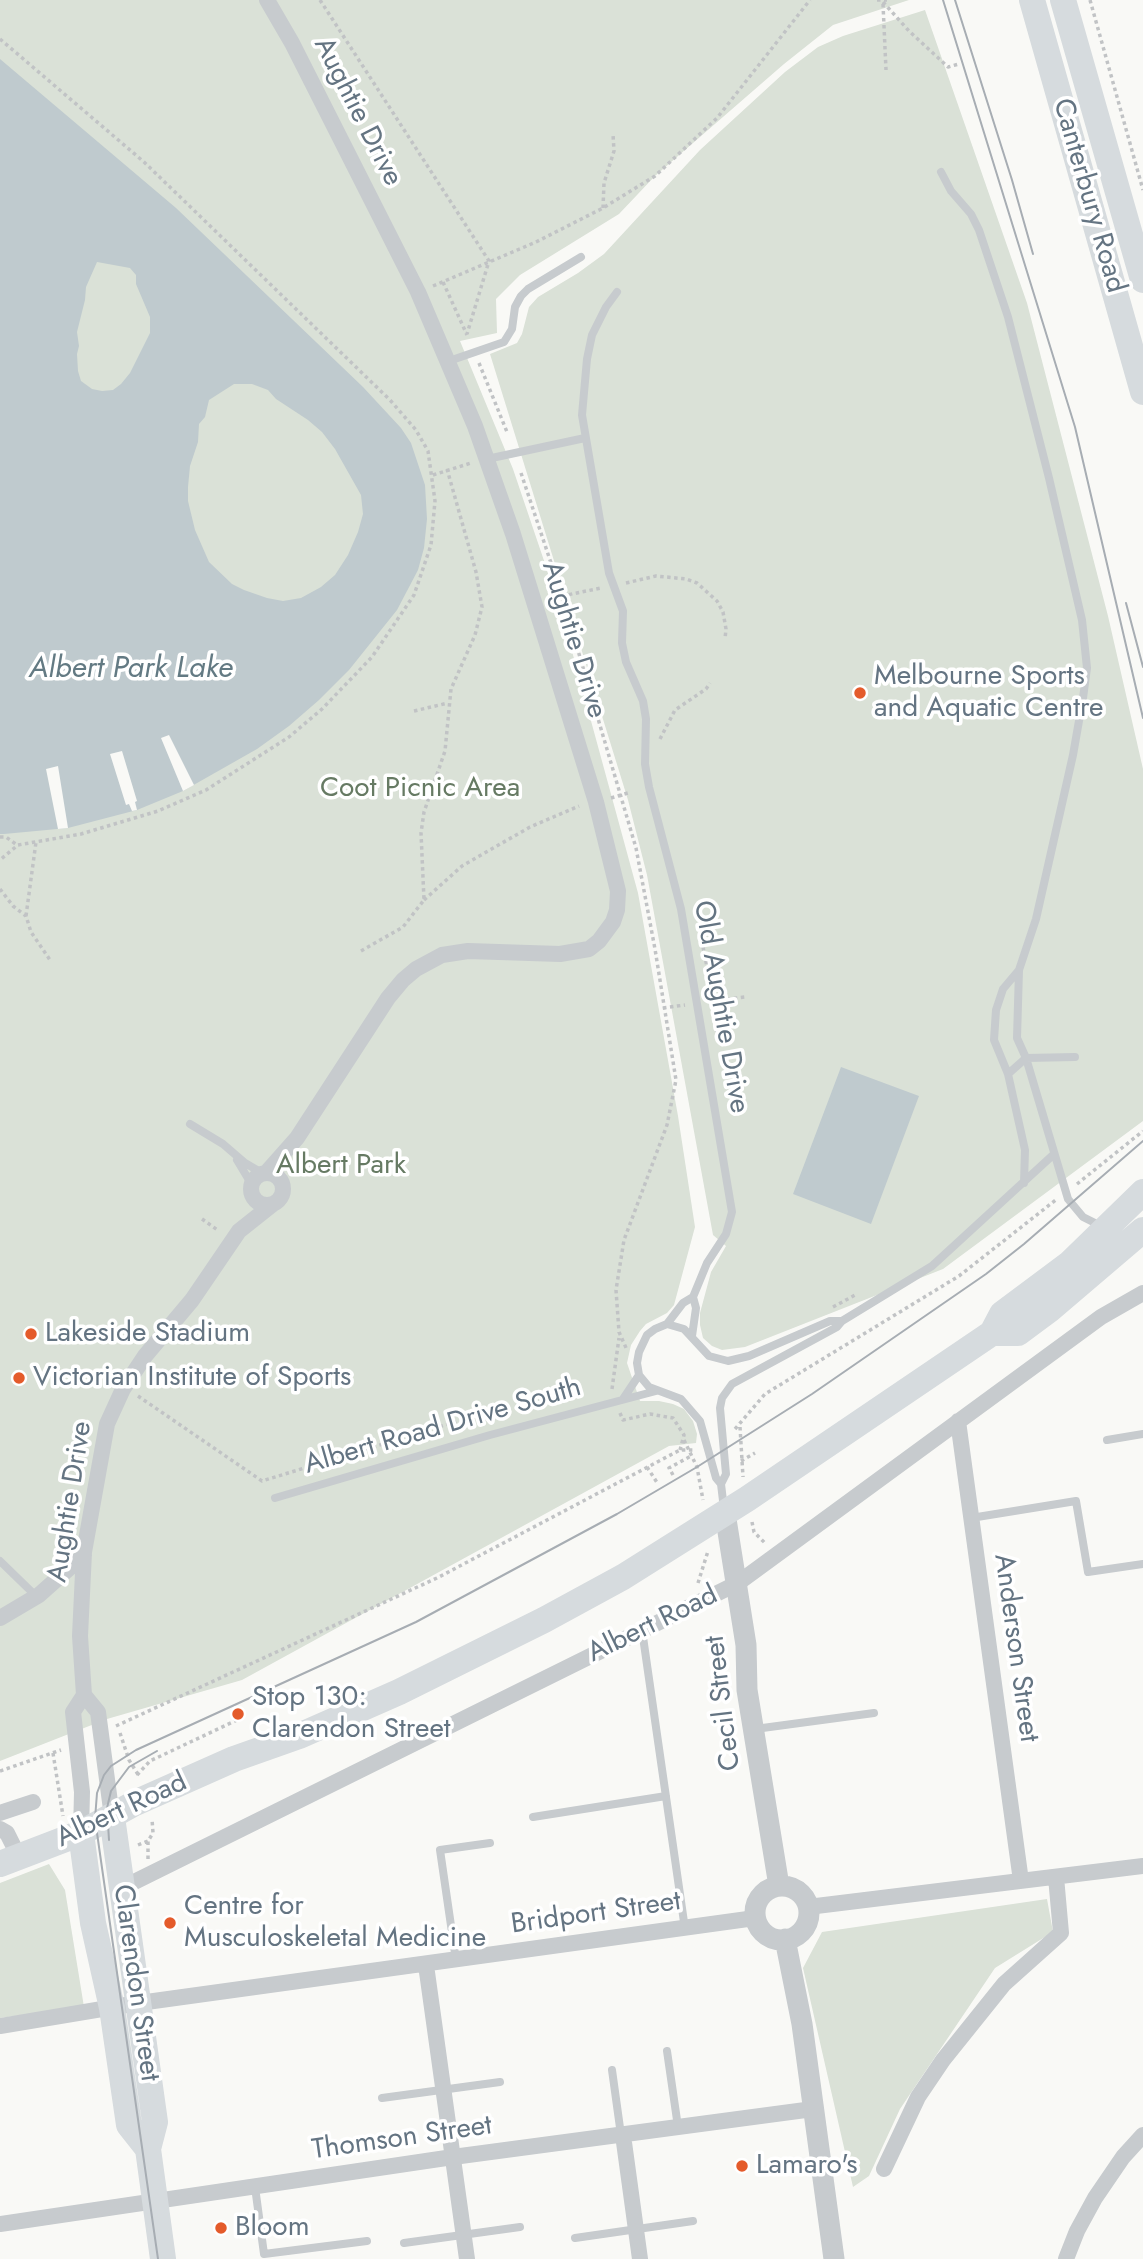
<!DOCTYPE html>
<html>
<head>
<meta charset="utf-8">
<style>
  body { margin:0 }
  canvas { display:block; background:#f9f9f6 }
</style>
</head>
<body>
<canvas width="1143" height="2259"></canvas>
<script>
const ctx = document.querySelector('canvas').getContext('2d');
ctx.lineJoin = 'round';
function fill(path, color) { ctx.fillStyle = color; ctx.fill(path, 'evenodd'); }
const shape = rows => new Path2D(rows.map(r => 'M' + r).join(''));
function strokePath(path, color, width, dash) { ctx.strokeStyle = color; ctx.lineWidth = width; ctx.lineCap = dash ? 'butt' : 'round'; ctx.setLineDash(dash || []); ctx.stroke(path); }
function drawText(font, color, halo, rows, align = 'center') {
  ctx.font = font + ' Jost,sans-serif'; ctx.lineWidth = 7; ctx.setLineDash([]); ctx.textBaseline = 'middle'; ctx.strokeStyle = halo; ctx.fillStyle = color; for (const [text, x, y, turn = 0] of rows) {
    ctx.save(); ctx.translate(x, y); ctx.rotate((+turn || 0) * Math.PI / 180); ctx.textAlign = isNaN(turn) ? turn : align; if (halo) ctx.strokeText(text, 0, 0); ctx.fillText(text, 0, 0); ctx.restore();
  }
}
fill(shape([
  [0,0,909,0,833,25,784,64,655,176,619,214,520,275,496,299,497,333,460,341,513,469,561,611,638,893,678,1116,695,1227,674,1305,667,1313,646,1324,640,1331,631,1345,627,1363,640,1401,659,1401,673,1404,684,1409,693,1421,697,1434,696,1443,669,1446,242,1680,107,1719,0,1761],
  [925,10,1027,303,1108,616,1143,769,1143,1121,943,1269,745,1347,722,1350,712,1346,703,1338,700,1325,700,1313,711,1272,726,1246,713,1235,647,875,628,800,490,354,517,343,522,334,529,307,538,297,578,273,604,254,700,150,785,72,818,47,843,36],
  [49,1864,65,1890,84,2007,0,2018,0,1883],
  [1047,1899,1053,1932,995,1968,900,2109,869,2176,853,2187,803,1968,822,1932]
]), '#dae1d7');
fill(shape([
  [0,59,176,208,363,387,401,428,411,443,425,485,427,519,424,548,418,570,397,610,349,670,319,700,289,726,257,749,183,791,137,810,68,828,4,834,0,834],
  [97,262,130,268,136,275,136,284,150,317,150,333,130,373,121,384,113,390,102,391,92,389,81,381,78,371,77,354,79,346,77,332,85,300,86,287],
  [234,384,252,384,268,390,276,399,308,420,322,432,335,449,361,495,363,514,358,532,348,555,335,575,321,587,301,598,283,601,267,598,244,590,232,584,209,562,195,530,188,501,188,487,190,466,198,442,199,424,205,417,209,400],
  [841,1067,919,1096,871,1224,793,1194]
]), '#bfcace');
fill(shape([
  [169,735,194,785,183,791,161,738],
  [122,751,137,801,135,802,137,810,132,811,129,804,126,805,110,754],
  [58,766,68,828,58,829,46,769]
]), '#f9f9f6');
strokePath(shape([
  [320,0,489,261,467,334],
  [877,0,887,0],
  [1090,0,1143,190],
  [883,2,909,31,948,67,959,64],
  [883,4,886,70],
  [0,39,144,162,390,400,416,430,428,451,435,501,431,545,414,595,372,657,322,709,289,737,206,790,158,811,81,834,18,845,0,860],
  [603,208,604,183,614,151,613,134],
  [443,282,467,335],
  [433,286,536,242,603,208,655,176,717,118,810,0],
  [479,363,507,432],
  [521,473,562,596,636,848,655,949,676,1080,667,1125,624,1240,616,1290,619,1332,627,1350],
  [433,475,471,463],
  [626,583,656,576,686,579,697,583,717,601,723,612,726,629,725,639],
  [562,596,601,588],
  [414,711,448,703],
  [660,739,675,710,706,689,710,683],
  [611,798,631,792],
  [0,837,6,837,17,845],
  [0,889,13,906,26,916,31,932,50,960],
  [424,900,462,866,530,827,579,806],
  [26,916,36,842],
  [703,947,714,1001,717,1032],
  [361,951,403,927,424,900,421,833,424,812,445,751,451,689,475,635,482,607,476,572,447,469],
  [713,1001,745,997],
  [663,1008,685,1005],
  [1077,1184,1143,1131],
  [202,1219,219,1231],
  [833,1307,857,1294],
  [612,1389,619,1338],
  [138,1396,262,1481,481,1414,486,1425],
  [620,1413,623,1420,650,1414,673,1418,684,1435,680,1450],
  [740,1427,743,1477],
  [735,1429,765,1394,959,1276,1057,1199],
  [684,1440,697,1467,703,1500],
  [741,1461,755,1453],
  [647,1467,658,1484],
  [673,1475,669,1468,691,1456],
  [752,1522,754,1532,766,1544],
  [698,1583,708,1551],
  [116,1726,437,1578,680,1450,695,1450],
  [120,1733,129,1760,139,1776],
  [53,1753,63,1816],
  [0,1771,61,1750],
  [137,1775,150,1761,237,1720],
  [138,1845,148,1841],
  [148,1859,148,1841,153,1833,152,1819]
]), '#c1c3c5', 3.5, [3.5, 3.5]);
strokePath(shape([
  [941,172,951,191,971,214,979,230,1008,317,1049,478,1082,620,1087,668,1083,698,1073,755,1036,919,1019,970,1017,1038,1026,1058,1068,1199,1083,1217,1103,1227],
  [617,292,606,307,592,335,587,359,582,415,609,573,623,611,622,643,626,662,643,701,646,719,645,764,649,787,681,909,732,1212,726,1234,707,1263,693,1297,696,1308,692,1336],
  [449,361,504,342,512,329,515,307,521,296,528,289,581,257],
  [487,459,585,438],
  [1019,970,1003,989,996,1010,994,1040,1008,1074,1025,1150,1024,1183],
  [1008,1074,1026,1058,1075,1057],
  [190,1124,223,1144,245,1163,262,1173],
  [237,1160,252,1185],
  [667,1324,684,1329,709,1356,728,1361,749,1356,830,1321,842,1321],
  [639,1375,649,1387,681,1399,700,1421,716,1478,721,1484,724,1509],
  [623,1399,639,1375,637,1363,639,1352,647,1335,655,1329,667,1324,683,1303,693,1297],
  [1107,1440,1143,1434],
  [721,1484,726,1474,720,1408,722,1398,732,1384,837,1327,842,1321,932,1266,1053,1155],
  [275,1498,490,1435,656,1391],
  [971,1518,1076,1501,1088,1572,1143,1564],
  [0,1561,37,1597],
  [642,1630,685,1929],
  [755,1729,874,1713],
  [533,1817,666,1796],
  [456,1960,440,1850,490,1843],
  [667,2051,678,2127],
  [612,2070,621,2135],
  [382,2098,500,2082],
  [255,2187,264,2254,367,2241],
  [575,2238,693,2221],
  [404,2243,520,2227]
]), '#c7cbce', 8);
strokePath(shape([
  [266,1173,297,1138,388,998,403,980,416,969,442,955,468,951,560,954,589,949,599,941,613,922,617,910,618,891,596,802,513,534,475,426,418,292,292,43,267,0],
  '251 1189a16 16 0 1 1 32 0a16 16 0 1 1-32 0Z',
  [958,1421,1021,1881],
  [0,1618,39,1595,84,1555],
  [0,1813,33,1802],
  [112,1817,98,1712,84,1695,80,1636,84,1552,107,1424,123,1389,145,1356,192,1300,239,1231,273,1204],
  [0,1829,7,1833,19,1857],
  [81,1833,82,1792,73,1712,84,1695],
  [122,1888,738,1583,1101,1317,1143,1293],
  [808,1907,1143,1866],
  [426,1965,467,2259],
  [0,2026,132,2004,755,1918],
  [623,2135,640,2259],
  [884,2169,918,2097,943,2060,1004,1984,1061,1933,1056,1877],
  [0,2224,453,2157,813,2109],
  [1066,2259,1077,2231,1095,2198,1123,2157,1143,2135]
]), '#c7cbce', 16);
strokePath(shape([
  [725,1513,746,1645,747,1690,779,1886],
  '755 1913a27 27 0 1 1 54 0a27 27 0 1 1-54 0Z',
  [785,1939,802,2024,834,2259]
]), '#c7cbce', 21);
strokePath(shape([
  [1032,0,1143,392],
  [1063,0,1143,280],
  [992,1333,1018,1333,1049,1310,1143,1230],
  [112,1817,155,2122,148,2149,163,2259],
  [81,1833,93,1923,112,2008,129,2125,148,2149],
  [0,1864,81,1833,135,1803,234,1759,299,1736,399,1692,544,1620,623,1577,747,1499,992,1333,1002,1314,1069,1264,1143,1192]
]), '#d6dbde', 26);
strokePath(shape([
  [943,0,1075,427,1143,718],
  [955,0,1012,180,1033,254],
  [1126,603,1143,667],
  [109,1840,107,1808,111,1791,129,1767,157,1751],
  [158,2259,95,1819,97,1793,104,1775,111,1766,136,1750,416,1622,617,1514,697,1467,812,1394,986,1274,1024,1244,1143,1141]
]), '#a7adb3', 2);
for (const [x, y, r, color] of [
  [860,693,7,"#e45b2b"],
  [31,1334,7,"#e45b2b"],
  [19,1378,7,"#e45b2b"],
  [238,1714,7,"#e45b2b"],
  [170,1923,7,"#e45b2b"],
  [742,2166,7,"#e45b2b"],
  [221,2228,7,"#e45b2b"]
]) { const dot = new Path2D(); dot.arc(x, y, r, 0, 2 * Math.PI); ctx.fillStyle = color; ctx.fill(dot); strokePath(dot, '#fff', 2.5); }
drawText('28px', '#647482', '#fff', [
  ["Aughtie Drive",357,112,63],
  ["Canterbury Road",1088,196,74],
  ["Aughtie Drive",573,640,73],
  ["Old Aughtie Drive",720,1007,80],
  ["Albert Road Drive South",443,1427,-16],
  ["Aughtie Drive",71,1502,-81],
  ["Albert Road",653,1625,-26],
  ["Anderson Street",1015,1648,82],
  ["Cecil Street",724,1703,-97],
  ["Albert Road",122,1811,-25],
  ["Bridport Street",596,1914,-8],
  ["Clarendon Street",135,1983,82],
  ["Thomson Street",402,2139,-8]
]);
drawText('28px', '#647482', '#fff', [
  ["Melbourne Sports",874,677],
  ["and Aquatic Centre",874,709],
  ["Lakeside Stadium",45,1334],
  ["Victorian Institute of Sports",33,1378],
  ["Stop 130:",252,1698],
  ["Clarendon Street",252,1730],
  ["Centre for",184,1907],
  ["Musculoskeletal Medicine",184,1939],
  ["Lamaro's",756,2166],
  ["Bloom",235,2228]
], 'left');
drawText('28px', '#667a63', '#fff', [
  ["Coot Picnic Area",420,789],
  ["Albert Park",341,1166]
]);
drawText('italic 30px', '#637a83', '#fff', [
  ["Albert Park Lake",131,670]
]);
</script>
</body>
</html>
